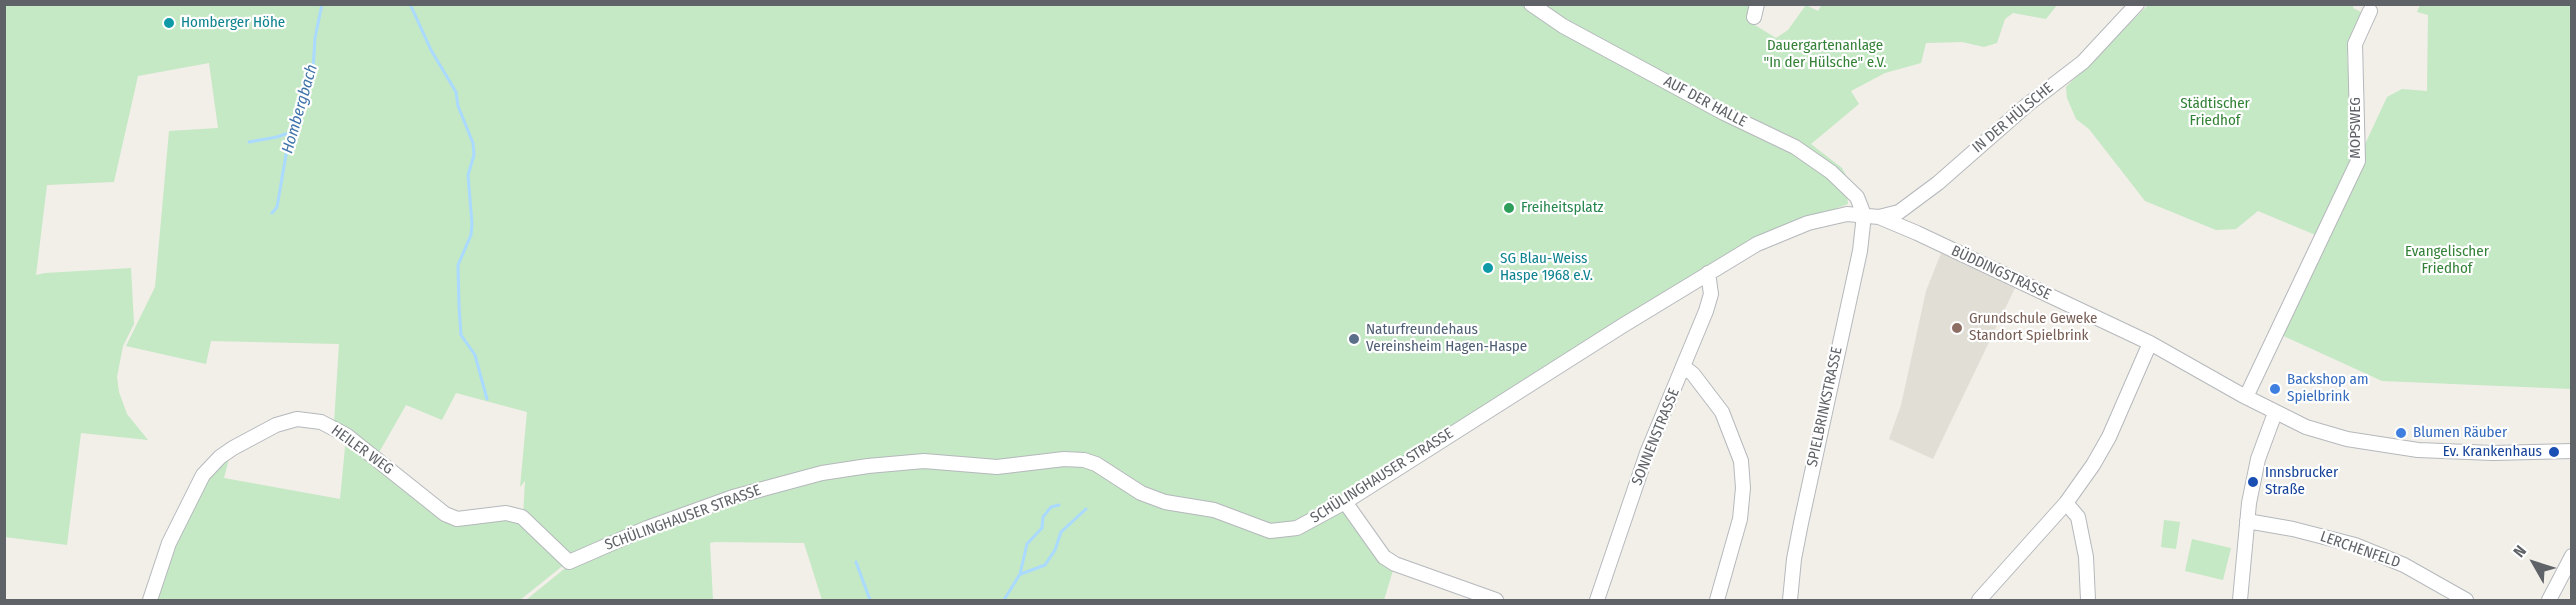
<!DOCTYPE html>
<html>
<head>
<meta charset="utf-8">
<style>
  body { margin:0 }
  #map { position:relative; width:2576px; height:605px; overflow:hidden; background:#f1efe8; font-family:"Fira Sans Condensed",sans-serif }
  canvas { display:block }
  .frame { position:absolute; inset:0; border:6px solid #5f6368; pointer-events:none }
  .north { position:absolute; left:2504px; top:533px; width:60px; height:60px; -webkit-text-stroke:4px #fff; paint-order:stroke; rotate:309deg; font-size:16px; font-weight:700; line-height:24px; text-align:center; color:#5f6368 }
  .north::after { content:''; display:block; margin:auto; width:21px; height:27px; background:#5f6368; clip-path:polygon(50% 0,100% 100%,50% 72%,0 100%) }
</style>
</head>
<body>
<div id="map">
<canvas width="2576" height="605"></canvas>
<div class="frame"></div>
<div class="north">N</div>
</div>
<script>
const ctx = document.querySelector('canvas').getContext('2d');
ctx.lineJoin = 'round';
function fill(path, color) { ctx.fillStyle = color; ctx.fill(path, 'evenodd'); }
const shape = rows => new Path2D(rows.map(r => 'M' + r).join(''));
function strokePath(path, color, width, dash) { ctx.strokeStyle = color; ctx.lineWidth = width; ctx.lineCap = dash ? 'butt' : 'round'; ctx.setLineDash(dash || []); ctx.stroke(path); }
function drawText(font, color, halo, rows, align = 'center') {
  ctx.font = font + ' "Fira Sans Condensed",sans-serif'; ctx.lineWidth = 4.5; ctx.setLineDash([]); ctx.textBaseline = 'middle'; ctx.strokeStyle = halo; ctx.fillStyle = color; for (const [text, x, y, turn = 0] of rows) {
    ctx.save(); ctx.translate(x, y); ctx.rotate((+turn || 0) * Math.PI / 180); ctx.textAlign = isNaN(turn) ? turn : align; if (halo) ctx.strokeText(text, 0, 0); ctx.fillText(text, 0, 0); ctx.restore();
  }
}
fill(shape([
  [1941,253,2015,288,1933,459,1889,439,1901,405,1926,291]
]), '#e1ded6');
fill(shape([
  [1754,4,1750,22,1776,38,1788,30,1806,5,1818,11,1822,4,2057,5,2046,19,2013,13,2005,19,1997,43,1984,47,1962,42,1926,43,1921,63,1885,73,1851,91,1859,104,1811,144,1842,168,1853,188,1847,194,1848,204,1743,244,1345,502,1395,564,1384,600,822,600,804,543,715,542,710,543,713,600,526,600,569,565,523,517,525,481,520,487,527,412,456,393,442,420,406,405,377,456,334,423,339,344,211,341,206,364,126,346,155,287,169,131,218,128,209,63,138,76,114,182,47,185,36,275,45,273,131,268,134,324,123,346,117,377,119,392,127,414,148,440,81,433,67,545,5,537,5,5],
  [2354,4,2353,8,2361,12,2347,56,2355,160,2318,236,2258,211,2236,229,2216,230,2145,201,2089,129,2076,119,2067,98,2066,87,2148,5],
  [2420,5,2571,5,2571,389,2382,381,2277,333,2387,97,2402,89,2427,91,2428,15,2417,12],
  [346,437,444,515,513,516,565,564,520,600,153,600,195,494,231,451,224,478,340,499],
  [2164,520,2180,522,2176,549,2161,547],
  [2192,539,2231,548,2223,580,2185,571]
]), '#c5e8c5');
strokePath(shape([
  [410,4,431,50,456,92,458,106,473,143,474,155,468,175,472,224,471,235,458,265,459,306,461,335,475,355,487,399],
  [249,142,277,137,291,132],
  [272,213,277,207,288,143,297,117,304,104,313,70,315,38,322,4],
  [856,562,870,600],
  [1021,574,1045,565,1055,550,1061,532,1086,509],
  [1004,600,1020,574,1027,544,1042,528,1043,517,1051,507,1059,505]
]), '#aadaff', 3);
const minor = shape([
  [1531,4,1563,26,1724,113,1795,147,1831,172,1857,197,1864,215,1860,251,1801,523,1794,559,1790,600],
  [1754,17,1757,4],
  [1879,217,1899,212,1938,183,2027,105,2083,62,2137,4],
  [1684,367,1693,374,1722,412,1741,461,1743,488,1740,519,1717,600],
  [2246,397,2358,161,2355,44,2370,11],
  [1345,502,1384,557,1395,564,1496,600],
  [2066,503,2078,517,2086,557,2088,600],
  [2247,521,2293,529,2355,545,2404,565,2466,600],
  [150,600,169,543,203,475,220,457,233,448,276,425,297,419,321,422,346,435,445,514,457,519,506,513,522,517,569,562,647,528,733,497,822,473,868,466,924,461,997,467,1064,459,1084,460,1096,464,1141,493,1165,502,1214,510,1270,531,1297,528,1345,502,1622,326,1757,244,1808,223,1847,214,1879,217,1917,233,2150,343,2242,395,2306,427,2347,439,2418,450,2493,453,2572,451],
  [1597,600,1647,453,1706,311,1711,294,1708,273],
  [1979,600,2066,503,2093,465,2109,437,2150,343],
  [2240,600,2249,503,2258,459,2275,413],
  [2549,600,2572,556]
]);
strokePath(minor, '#b5b8bc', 16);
strokePath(minor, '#fff', 14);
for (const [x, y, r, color] of [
  [169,23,6,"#0f9aa8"],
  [1509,208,6,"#2e9e5b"],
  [1488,268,6,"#0f9aa8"],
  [1957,328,6,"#8d6e63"],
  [1354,339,6,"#5c6f8a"],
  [2275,389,6,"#3f7fe0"],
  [2401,433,6,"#3f7fe0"],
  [2554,452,6,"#1a4fb4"],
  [2253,482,6,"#1a4fb4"]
]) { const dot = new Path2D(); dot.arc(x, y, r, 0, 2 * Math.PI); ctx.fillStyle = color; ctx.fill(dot); strokePath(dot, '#fff', 2); }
drawText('15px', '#0d838f', '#fff', [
  ["Homberger Höhe",181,23],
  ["SG Blau-Weiss",1500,259],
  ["Haspe 1968 e.V.",1500,276]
], 'left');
drawText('15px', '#348238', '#fff', [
  ["Dauergartenanlage",1825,46],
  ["\"In der Hülsche\" e.V.",1825,63],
  ["Städtischer",2215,104],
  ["Friedhof",2215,121],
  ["Evangelischer",2447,252],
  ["Friedhof",2447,269]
]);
drawText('15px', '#5f6368', '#fff', [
  ["AUF DER HALLE",1705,102,28],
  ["IN DER HÜLSCHE",2013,118,-40],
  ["MOPSWEG",2356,128,-90],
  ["BÜDDINGSTRASSE",2001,273,25],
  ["SPIELBRINKSTRASSE",1825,407,-78],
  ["SONNENSTRASSE",1656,437,-68],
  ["HEILER WEG",362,450,36],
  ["SCHÜLINGHAUSER STRASSE",1382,476,-32],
  ["SCHÜLINGHAUSER STRASSE",683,518,-20],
  ["LERCHENFELD",2360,550,19]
]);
drawText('15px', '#27864d', '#fff', [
  ["Freiheitsplatz",1521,208]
], 'left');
drawText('15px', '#785e54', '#fff', [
  ["Grundschule Geweke",1969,319],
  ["Standort Spielbrink",1969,336]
], 'left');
drawText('15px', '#4e5e75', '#fff', [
  ["Naturfreundehaus",1366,330],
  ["Vereinsheim Hagen-Haspe",1366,347]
], 'left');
drawText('15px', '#366cbe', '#fff', [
  ["Backshop am",2287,380],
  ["Spielbrink",2287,397],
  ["Blumen Räuber",2413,433]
], 'left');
drawText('15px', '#164399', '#fff', [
  ["Ev. Krankenhaus",2542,452],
  ["Innsbrucker",2265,473,"left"],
  ["Straße",2265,490,"left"]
], 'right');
drawText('italic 16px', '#4174aa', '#fff', [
  ["Hombergbach",300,109,-74]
]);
</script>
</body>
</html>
